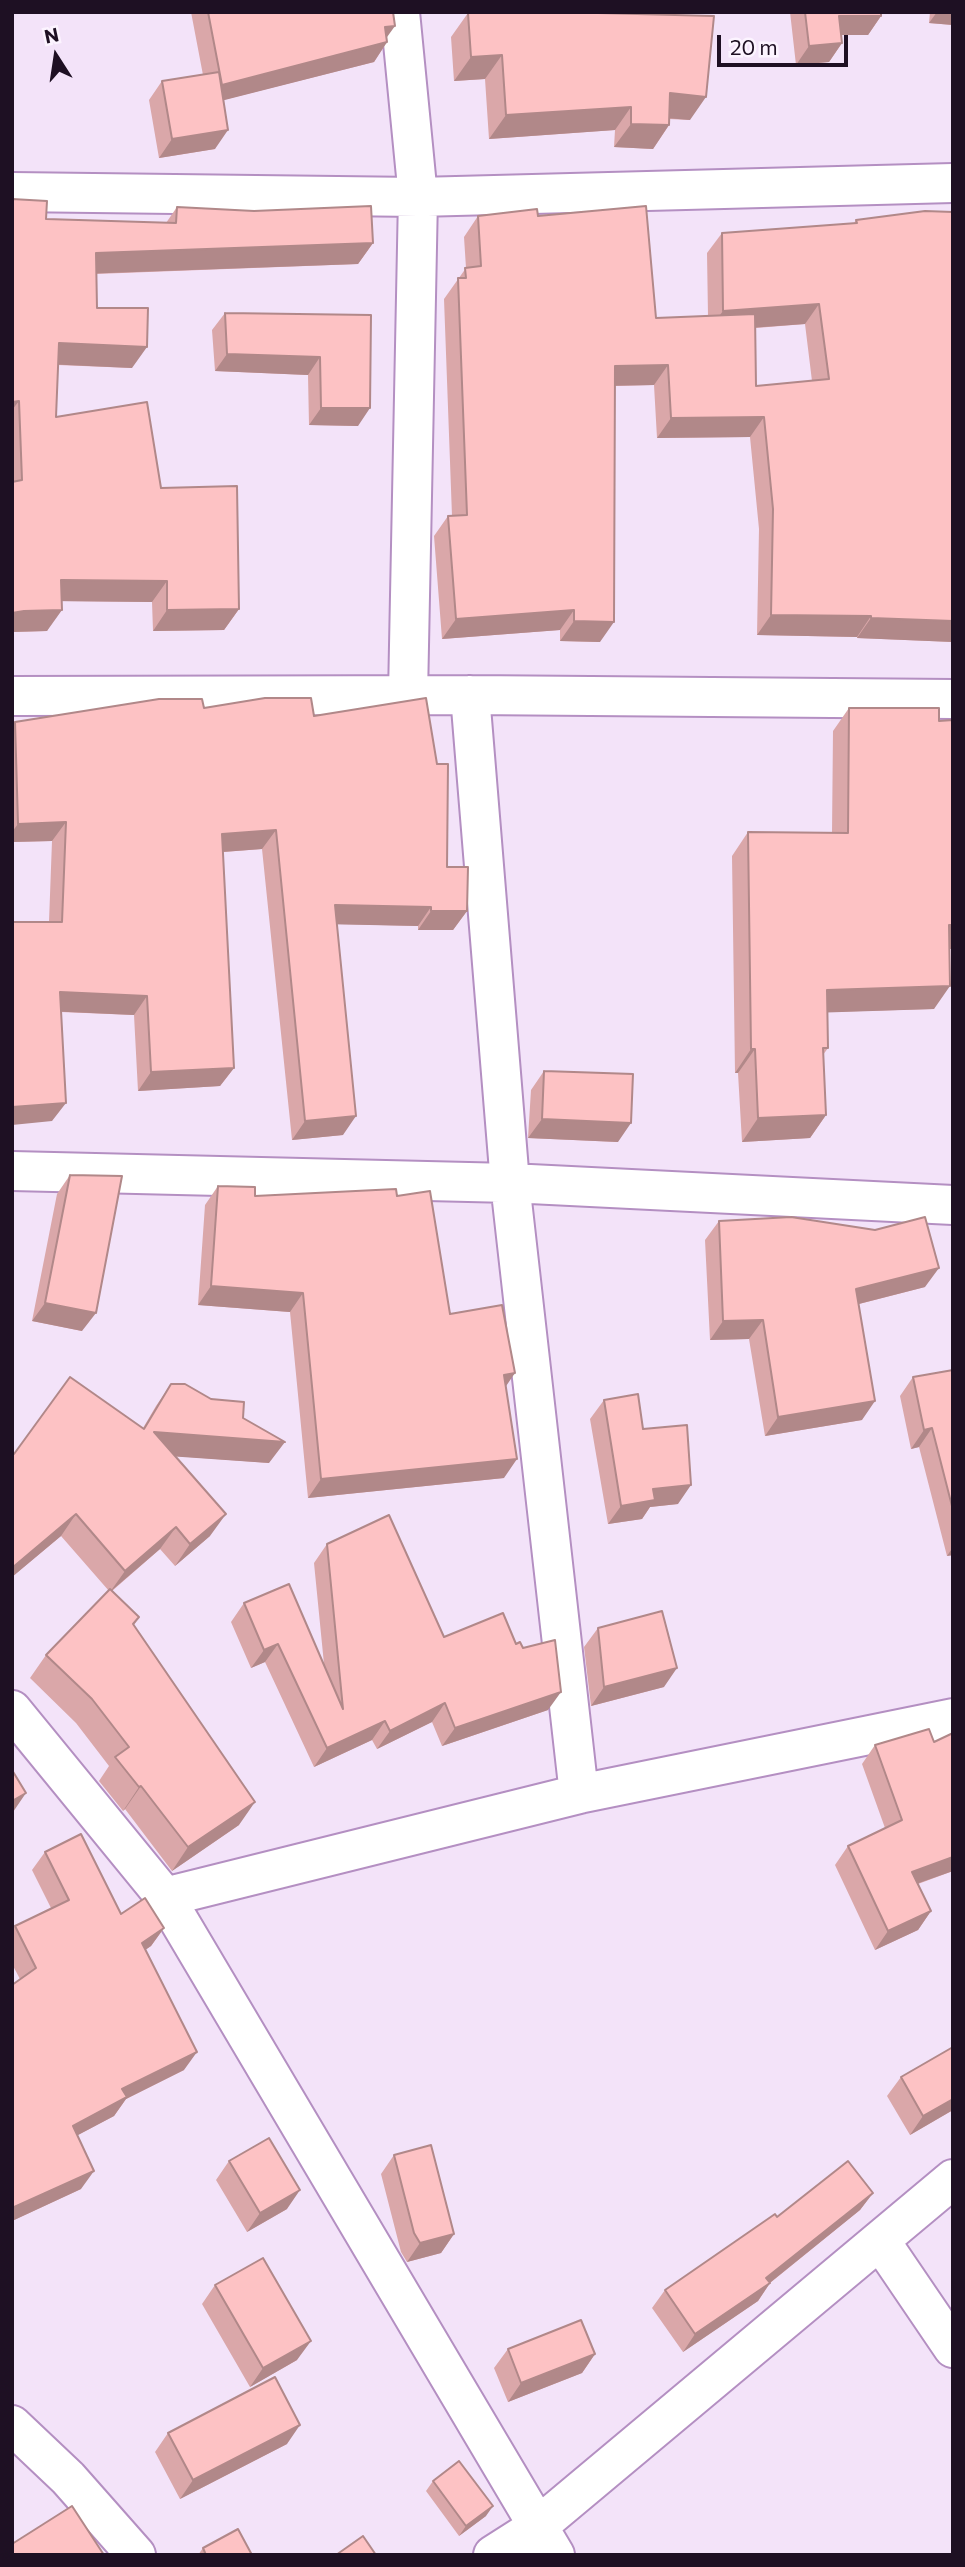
<!DOCTYPE html>
<html>
<head>
<meta charset="utf-8">
<style>
  body { margin:0 }
  #map { position:relative; width:965px; height:2567px; overflow:hidden; background:#f3e3f9; font-family:Commissioner,sans-serif }
  canvas { display:block }
  .frame { position:absolute; inset:0; border:14px solid #1e1023; pointer-events:none }
  .north { position:absolute; left:21px; top:21px; width:70px; height:70px; -webkit-text-stroke:5px #fcf4ff; paint-order:stroke; rotate:348deg; font-size:19px; font-weight:700; line-height:28px; text-align:center; color:#1e1023 }
  .north::after { content:''; display:block; margin:auto; width:24px; height:32px; background:#1e1023; clip-path:polygon(50% 0,100% 100%,50% 72%,0 100%) }
  .scale { position:absolute; left:717px; top:35px; width:131px; height:32px; box-sizing:border-box; border:4px solid #1e1023; border-top:0; padding-left:9px; font-size:21px; line-height:24px; white-space:nowrap; color:#1e1023; -webkit-text-stroke:5px #fcf4ff; paint-order:stroke }
</style>
</head>
<body>
<div id="map">
<canvas width="965" height="2567"></canvas>
<div class="frame"></div>
<div class="north">N</div>
<div class="scale">20 m</div>
</div>
<script>
const ctx = document.querySelector('canvas').getContext('2d');
ctx.lineJoin = 'round';
const shape = rows => new Path2D(rows.map(r => 'M' + r).join(''));
function strokePath(path, color, width, dash) { ctx.strokeStyle = color; ctx.lineWidth = width; ctx.lineCap = dash ? 'butt' : 'round'; ctx.setLineDash(dash || []); ctx.stroke(path); }
function fill(path, color) { ctx.fillStyle = color; ctx.fill(path, 'evenodd'); }
const minor = shape([
  [400,12,418,197,408,695],
  [12,192,418,197,953,183],
  [470,695,510,1183,579,1794],
  [12,696,470,695,953,699],
  [12,1171,510,1183,953,1205],
  [12,1710,165,1897,555,2555],
  [165,1897,579,1794,953,1718],
  [881,2242,953,2348],
  [12,2425,68,2478,136,2555],
  [493,2555,537,2527,953,2179]
]);
strokePath(minor, '#b48fc2', 42);
strokePath(minor, '#fff', 38);
fill(shape([
  [191,12,393,12,386,38,387,42,374,62,223,100,215,149,159,158,149,100,162,81,203,75],
  [790,12,881,12,881,16,868,35,841,35,842,43,829,62,796,65],
  [930,12,953,12,953,25,929,23],
  [468,13,690,120,669,119,669,125,653,149,614,147,615,130,489,139,485,79,454,81,451,37],
  [12,199,46,219,166,223,177,207,373,243,358,264,96,274,97,308,132,368,58,365,56,417,161,488,239,609,224,630,153,631,152,602,62,601,47,631,12,632],
  [478,216,538,216,656,318,708,316,707,253,722,233,854,223,856,220,953,642,857,638,857,637,757,635,759,529,750,437,657,438,654,385,615,386,600,642,560,641,560,630,442,639,434,536,448,516,452,516,444,299,466,268,464,237],
  [805,324,812,381,756,386,756,328],
  [225,313,371,315,358,426,309,425,308,375,215,371,212,330],
  [204,708,314,716,447,867,467,911,453,930,418,930,418,926,337,924,343,1135,292,1140,262,849,223,852,234,1068,220,1086,138,1091,134,1015,61,1012,52,1121,49,922,52,841,12,842,12,725,15,722],
  [849,708,939,721,953,720,953,949,949,949,934,1009,827,1012,828,1048,823,1055,826,1115,810,1138,742,1142,738,1073,735,1073,732,856,748,832,832,833,833,731],
  [544,1071,618,1142,528,1138,531,1090],
  [70,1175,82,1331,32,1321,57,1194],
  [218,1186,255,1196,397,1196,450,1314,506,1386,504,1478,308,1498,290,1312,198,1305,205,1205],
  [719,1221,925,1287,859,1304,862,1420,765,1436,749,1339,710,1340,705,1240],
  [953,1370,953,1555,947,1556,919,1447,911,1449,900,1396,913,1377],
  [171,1384,243,1418,269,1463,175,1456,210,1536,175,1566,160,1549,112,1591,139,1617,134,1625,239,1825,172,1871,125,1809,123,1811,99,1781,109,1766,76,1723,30,1678,46,1655,109,1591,61,1536,12,1577,12,1453,14,1454,143,1428,156,1406],
  [604,1400,643,1429,678,1504,650,1507,642,1519,608,1524,590,1419],
  [327,1544,444,1637,516,1644,548,1710,442,1746,432,1722,377,1749,372,1740,314,1767,265,1662,251,1668,231,1622,244,1603,324,1664,314,1563],
  [598,1628,664,1687,591,1706,584,1647],
  [953,1733,953,1871,918,1884,931,1911,918,1930,875,1950,835,1865,848,1846,885,1828,862,1764,875,1745,934,1742],
  [45,1852,121,1914,164,1928,151,1946,145,1950,184,2070,126,2099,114,2116,78,2135,81,2189,12,2221,12,1985,20,1979,12,1964,12,1930,15,1926,51,1908,32,1870],
  [901,2077,953,2110,910,2135,887,2096],
  [394,2155,454,2234,441,2253,407,2262,401,2252,381,2174],
  [229,2161,287,2209,247,2232,216,2180],
  [873,2193,860,2210,770,2283,758,2301,683,2352,652,2308,665,2290,777,2217],
  [215,2285,297,2360,250,2387,202,2304],
  [508,2349,595,2354,582,2373,508,2402,494,2368],
  [168,2433,287,2444,180,2499,155,2452],
  [433,2481,486,2516,459,2536,426,2491],
  [203,2548,252,2555,198,2555]
]), '#daa7a9');
fill(shape([
  [937,12,953,12,953,25,929,23],
  [839,16,881,16,868,35,826,35],
  [395,26,382,44,387,42,374,62,209,104,222,85,385,27],
  [842,43,829,62,796,65,809,46],
  [502,55,485,79,454,81,471,57],
  [670,93,706,97,690,120,654,117],
  [631,107,615,130,489,139,506,115],
  [631,124,669,125,653,149,614,147],
  [228,130,215,149,159,158,172,139],
  [373,243,358,264,81,274,96,253],
  [819,304,805,324,708,331,723,311],
  [59,343,147,347,132,368,45,364],
  [227,354,320,357,308,375,215,371],
  [668,365,654,385,601,386,615,366],
  [19,401,12,410,12,402],
  [321,408,370,408,358,426,309,425],
  [764,417,750,437,657,438,671,418],
  [61,580,167,581,152,602,47,601],
  [239,609,224,630,153,631,167,610],
  [62,610,47,631,12,632,12,613,24,611],
  [574,610,560,630,442,639,456,619],
  [771,615,871,616,857,637,757,635],
  [871,618,953,621,953,642,857,638],
  [574,621,614,622,600,642,560,641],
  [66,822,52,841,12,842,12,832,18,824],
  [276,830,262,849,209,853,222,834],
  [335,905,431,907,418,926,321,924],
  [431,911,467,911,453,930,418,930],
  [949,925,953,925,953,949,932,949],
  [950,986,934,1009,811,1013,827,990],
  [60,992,147,996,134,1015,46,1011],
  [751,1049,755,1049,738,1073,735,1073],
  [234,1068,220,1086,138,1091,151,1072],
  [66,1103,52,1121,12,1125,12,1107],
  [826,1115,810,1138,742,1142,758,1118],
  [356,1116,343,1135,292,1140,305,1121],
  [542,1119,631,1123,618,1142,528,1138],
  [939,1268,925,1287,843,1308,856,1289],
  [211,1286,303,1293,290,1312,198,1305],
  [45,1303,96,1313,82,1331,32,1321],
  [763,1320,749,1339,710,1340,723,1321],
  [515,1373,502,1392,504,1375],
  [875,1401,862,1420,765,1436,778,1417],
  [932,1428,919,1447,911,1449,924,1430],
  [154,1432,285,1442,269,1463,139,1454],
  [517,1459,504,1478,308,1498,321,1479],
  [691,1485,678,1504,650,1507,642,1519,608,1524,621,1506,653,1489],
  [76,1514,61,1536,12,1577,12,1568],
  [226,1514,210,1536,175,1566,190,1544],
  [176,1527,160,1549,110,1592,125,1571],
  [953,1547,953,1555,947,1556],
  [278,1644,265,1662,251,1668,264,1650],
  [677,1668,664,1687,591,1706,604,1687],
  [561,1692,548,1710,442,1746,455,1728],
  [445,1703,432,1722,377,1749,390,1731],
  [385,1721,372,1740,314,1767,327,1748],
  [141,1786,125,1809,123,1811,139,1787],
  [26,1793,13,1812,12,1812,12,1801],
  [255,1802,239,1825,172,1871,188,1847],
  [953,1857,953,1871,899,1890,912,1872],
  [931,1911,918,1930,875,1950,888,1931],
  [164,1928,151,1946,129,1961,142,1943],
  [197,2052,184,2070,126,2099,114,2116,61,2144,73,2126,122,2089],
  [953,2099,953,2110,910,2135,923,2116],
  [94,2171,81,2189,12,2221,12,2208],
  [300,2190,287,2209,247,2232,260,2213],
  [873,2193,860,2210,761,2290,770,2283,758,2301,683,2352,695,2334],
  [454,2234,441,2253,407,2262,420,2243],
  [311,2341,297,2360,250,2387,263,2368],
  [595,2354,582,2373,508,2402,521,2383],
  [300,2425,287,2444,180,2499,193,2480],
  [493,2506,486,2516,459,2536,466,2526]
]), '#b18889');
const building = shape([
  [208,12,393,12,395,26,385,27,387,42,222,85,208,12],
  [480,12,598,12,598,13,714,16,706,97,670,93,669,125,631,124,631,107,506,115,502,55,471,57,468,13,480,12],
  [805,12,881,12,881,16,839,16,842,43,809,46,805,12],
  [219,72,228,130,172,139,162,81,219,72],
  [12,199,47,201,46,219,176,223,177,207,254,211,371,206,373,243,96,253,97,308,148,308,147,347,59,343,56,417,147,402,161,488,237,486,239,609,167,610,167,581,61,580,62,610,24,611,12,613,12,482,22,480,19,401,12,402,12,199],
  [646,206,656,318,755,314,756,386,829,379,819,304,723,311,722,233,857,223,856,220,925,211,953,212,953,621,871,618,871,616,771,615,773,509,764,417,671,418,668,365,615,366,614,622,574,621,574,610,456,619,448,516,467,515,458,278,466,278,465,268,481,266,478,216,537,209,538,216,646,206],
  [225,313,371,315,370,408,321,408,320,357,227,354,225,313],
  [265,698,311,698,314,716,426,698,437,764,448,764,447,867,468,867,467,911,431,911,431,907,335,905,356,1116,305,1121,276,830,222,834,234,1068,151,1072,147,996,60,992,66,1103,12,1107,12,922,62,922,66,822,18,824,15,722,159,699,202,699,204,708,265,698],
  [849,708,939,708,939,721,953,720,953,925,949,925,950,986,827,990,828,1048,823,1048,826,1115,758,1118,755,1049,751,1049,748,832,848,833,849,708],
  [544,1071,633,1074,631,1123,542,1119,544,1071],
  [70,1175,122,1176,96,1313,45,1303,70,1175],
  [218,1186,255,1187,255,1196,396,1189,397,1196,430,1191,450,1314,502,1305,515,1373,504,1375,517,1459,321,1479,303,1293,211,1286,218,1186],
  [791,1217,875,1230,925,1217,939,1268,856,1289,875,1401,778,1417,763,1320,723,1321,719,1221,791,1217],
  [953,1370,953,1510,932,1428,924,1430,913,1377,953,1370],
  [70,1377,144,1429,171,1384,185,1384,211,1399,244,1402,243,1418,285,1442,154,1432,226,1514,190,1544,176,1527,125,1571,76,1514,12,1568,12,1453,14,1454,70,1377],
  [638,1394,643,1429,687,1425,691,1485,653,1489,655,1500,621,1506,604,1400,638,1394],
  [389,1515,444,1637,503,1613,516,1644,520,1642,523,1648,555,1640,561,1692,455,1728,445,1703,390,1731,385,1721,327,1748,278,1644,264,1650,244,1603,289,1584,343,1709,327,1544,389,1515],
  [110,1589,139,1617,133,1624,255,1802,188,1847,141,1786,139,1787,115,1757,129,1747,92,1699,46,1655,110,1589],
  [662,1611,677,1668,604,1687,598,1628,662,1611],
  [929,1729,934,1742,953,1733,953,1857,912,1872,931,1911,888,1931,848,1846,902,1820,875,1745,929,1729],
  [12,1770,26,1793,12,1801,12,1770],
  [81,1834,121,1914,145,1898,164,1928,142,1943,197,2052,122,2089,127,2097,73,2126,94,2171,12,2208,12,1985,36,1968,15,1926,69,1900,45,1852,81,1834],
  [953,2047,953,2099,923,2116,901,2077,953,2047],
  [269,2138,300,2190,260,2213,229,2161,269,2138],
  [431,2145,454,2234,420,2243,414,2233,394,2155,431,2145],
  [848,2161,873,2193,766,2278,770,2283,695,2334,665,2290,775,2214,777,2217,848,2161],
  [263,2258,311,2341,263,2368,215,2285,263,2258],
  [581,2320,595,2354,521,2383,508,2349,581,2320],
  [275,2377,300,2425,193,2480,168,2433,275,2377],
  [459,2461,493,2506,466,2526,433,2481,459,2461],
  [72,2506,104,2555,12,2555,12,2544,72,2506],
  [238,2529,252,2555,206,2555,203,2548,238,2529],
  [363,2536,376,2555,336,2555,363,2536]
]);
fill(building, '#fdc2c4');
strokePath(building, '#b18889', 2);
</script>
</body>
</html>
